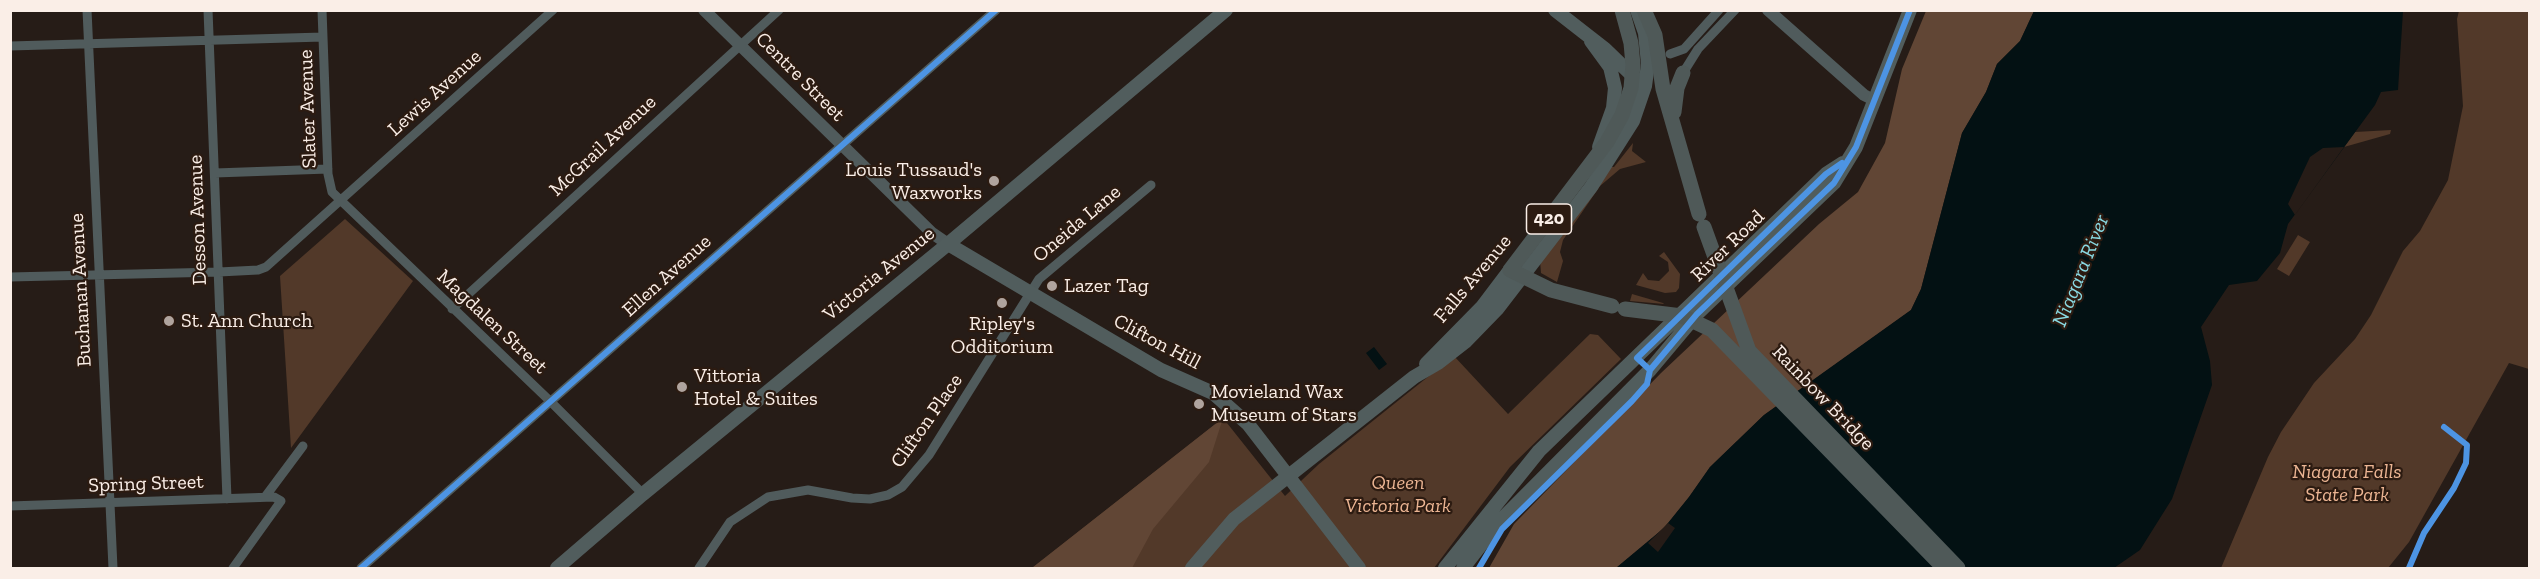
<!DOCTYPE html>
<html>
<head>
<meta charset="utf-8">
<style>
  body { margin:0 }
  #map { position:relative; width:2540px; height:579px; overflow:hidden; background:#261c17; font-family:"Zilla Slab",serif }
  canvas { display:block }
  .frame { position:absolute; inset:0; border:12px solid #faeee7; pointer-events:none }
</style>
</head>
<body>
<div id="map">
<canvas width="2540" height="579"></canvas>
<div class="frame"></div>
</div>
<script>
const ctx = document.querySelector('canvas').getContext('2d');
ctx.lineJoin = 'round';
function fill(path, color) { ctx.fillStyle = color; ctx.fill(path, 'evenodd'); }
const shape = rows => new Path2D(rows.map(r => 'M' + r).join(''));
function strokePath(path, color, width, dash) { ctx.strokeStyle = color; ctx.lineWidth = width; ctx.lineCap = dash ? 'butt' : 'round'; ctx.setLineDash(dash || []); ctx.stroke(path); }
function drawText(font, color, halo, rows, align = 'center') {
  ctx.font = font + ' "Zilla Slab",serif'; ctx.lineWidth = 4.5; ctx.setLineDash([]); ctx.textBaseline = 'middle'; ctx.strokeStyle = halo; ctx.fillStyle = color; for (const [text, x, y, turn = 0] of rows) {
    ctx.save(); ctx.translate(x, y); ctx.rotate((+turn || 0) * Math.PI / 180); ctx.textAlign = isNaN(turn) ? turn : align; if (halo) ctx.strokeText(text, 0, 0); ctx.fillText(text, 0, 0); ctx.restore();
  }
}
fill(shape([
  [2459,11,2529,11,2529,369,2509,363,2409,542,2388,568,2221,568,2268,457,2281,432,2314,383,2355,339,2371,315,2403,251,2420,231,2448,180,2463,106,2457,19],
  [2391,130,2390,134,2344,147,2355,132],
  [1633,143,1632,151,1646,162,1620,169,1600,186,1563,240,1560,252,1563,261,1557,282,1541,273,1540,260,1611,167,1614,167],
  [345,219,413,281,291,448,280,276],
  [2298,235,2310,242,2289,276,2277,269],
  [1664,252,1680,274,1679,288,1676,292,1665,293,1636,285,1643,273,1648,280,1659,281,1669,271,1668,262,1659,256],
  [1632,294,1663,303,1664,304,1630,301],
  [1590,334,1598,335,1621,359,1510,467,1434,568,1032,568,1223,418,1285,496,1319,464,1454,356,1508,414]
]), '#523929');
fill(shape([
  [1926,11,2034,11,2020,41,1997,64,1986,92,1962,133,1921,289,1911,310,1764,415,1710,467,1689,497,1664,528,1616,568,1489,568,1514,524,1661,373,1819,224,1858,192,1885,143,1902,69],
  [1223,418,1209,462,1153,529,1132,568,1032,568]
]), '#614635');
fill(shape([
  [2034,11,2403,11,2398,90,2381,92,2375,105,2288,224,2280,253,2257,281,2229,285,2201,327,2210,361,2212,385,2172,499,2140,550,2114,568,1616,568,1664,528,1689,497,1710,467,1764,415,1911,310,1921,289,1962,133,1986,92,1997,64,2020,41],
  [1374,347,1387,364,1379,370,1366,353]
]), '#031113');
fill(shape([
  [2344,147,2295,215,2288,204,2310,157,2323,148],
  [1668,523,1675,528,1658,552,1648,543]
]), '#261c17');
strokePath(shape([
  [87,10,113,568],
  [208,10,227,499],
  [322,10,328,174,332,192,551,402,643,494],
  [10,46,323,37],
  [1670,54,1684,49,1719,10],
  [1683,73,1698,49,1735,10],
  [215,173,328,169],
  [10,277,219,272,258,270,266,267,553,10],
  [452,309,779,10],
  [265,497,303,446],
  [10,506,274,497,281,501,233,568],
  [361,568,996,10],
  [699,568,730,522,768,497,808,490,852,498,870,499,888,495,902,487,929,455,1039,279,1151,185]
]), '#505b5c', 9);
strokePath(shape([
  [704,10,932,233,948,244],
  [1768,10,1864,95,1874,100]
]), '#505b5c', 12);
strokePath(shape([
  [1555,10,1605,49,1636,79],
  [1591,41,1610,67,1615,88,1613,108,1599,147],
  [948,244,1161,370,1213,393,1248,424,1359,568],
  [1426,364,1482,307,1510,270],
  [557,568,643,494,948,244,1226,10],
  [1192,568,1234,519,1414,377,1438,363,1465,342,1498,308,1591,187,1633,121,1645,86,1648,64,1645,33,1637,10],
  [1445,568,1539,451,1826,174,1843,163],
  [1463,568,1498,523,1650,370,1697,314,1834,183,1856,147,1910,10]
]), '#515d5d', 14);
strokePath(shape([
  [1644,10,1655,35,1663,89,1699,214],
  [1674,112,1677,88,1683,73],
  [1704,227,1749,351,1958,568],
  [1612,306,1551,290,1510,270,1607,142,1622,115,1631,88,1633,65,1631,43,1622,10],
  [1625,309,1682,316,1712,330,1944,568]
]), '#4f5958', 15);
strokePath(shape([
  [1650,370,1637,358,1826,174,1842,163],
  [361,568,996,10],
  [1479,568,1502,529,1632,401,1647,384,1650,370,1697,314,1834,183,1856,147,1910,10],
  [2409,568,2424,533,2454,488,2466,463,2467,445,2444,427]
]), '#4d94e3', 6);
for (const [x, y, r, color] of [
  [994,181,6,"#b0a49e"],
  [1052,286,6,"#b0a49e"],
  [1002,303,6,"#b0a49e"],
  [169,321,6,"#b0a49e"],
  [682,387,6,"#b0a49e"],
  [1199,404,6,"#b0a49e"]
]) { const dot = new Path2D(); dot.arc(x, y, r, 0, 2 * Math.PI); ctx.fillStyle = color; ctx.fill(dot); strokePath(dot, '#2c1b11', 2); }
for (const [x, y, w] of [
  [1549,219,45]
]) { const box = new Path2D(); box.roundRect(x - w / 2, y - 15, w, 30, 4.5); ctx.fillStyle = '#2c1b11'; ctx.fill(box); strokePath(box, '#faeee7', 1.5); }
drawText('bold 18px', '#faeee7', null, [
  ["420",1549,219]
]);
drawText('20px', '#faeee7', '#2c1b11', [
  ["Centre Street",800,77,45],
  ["Lewis Avenue",435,93,-42],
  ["Slater Avenue",308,109,-92],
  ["McGrail Avenue",603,146,-43],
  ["Desson Avenue",198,220,-92],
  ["Oneida Lane",1077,224,-40],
  ["River Road",1728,246,-44],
  ["Victoria Avenue",879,274,-39],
  ["Ellen Avenue",667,276,-42],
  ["Falls Avenue",1473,279,-50],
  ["Buchanan Avenue",81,290,-93],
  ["Magdalen Street",492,322,43],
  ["Clifton Hill",1157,342,28],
  ["Rainbow Bridge",1823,398,46],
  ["Clifton Place",927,421,-55],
  ["Spring Street",146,484,-2]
]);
drawText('20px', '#faeee7', '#2c1b11', [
  ["Louis Tussaud's",982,170,"right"],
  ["Waxworks",982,193,"right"],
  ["Lazer Tag",1064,286],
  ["St. Ann Church",181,321],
  ["Ripley's",1002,324,"center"],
  ["Odditorium",1002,347,"center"],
  ["Vittoria",694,376],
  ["Hotel & Suites",694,399],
  ["Movieland Wax",1211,392],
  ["Museum of Stars",1211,415]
], 'left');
drawText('italic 20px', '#ecb593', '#2c1b11', [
  ["Niagara Falls",2347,472],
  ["State Park",2347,495],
  ["Queen",1398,483],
  ["Victoria Park",1398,506]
]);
drawText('italic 21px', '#89d9e2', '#2c1b11', [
  ["Niagara River",2081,271,-68]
]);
</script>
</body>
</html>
